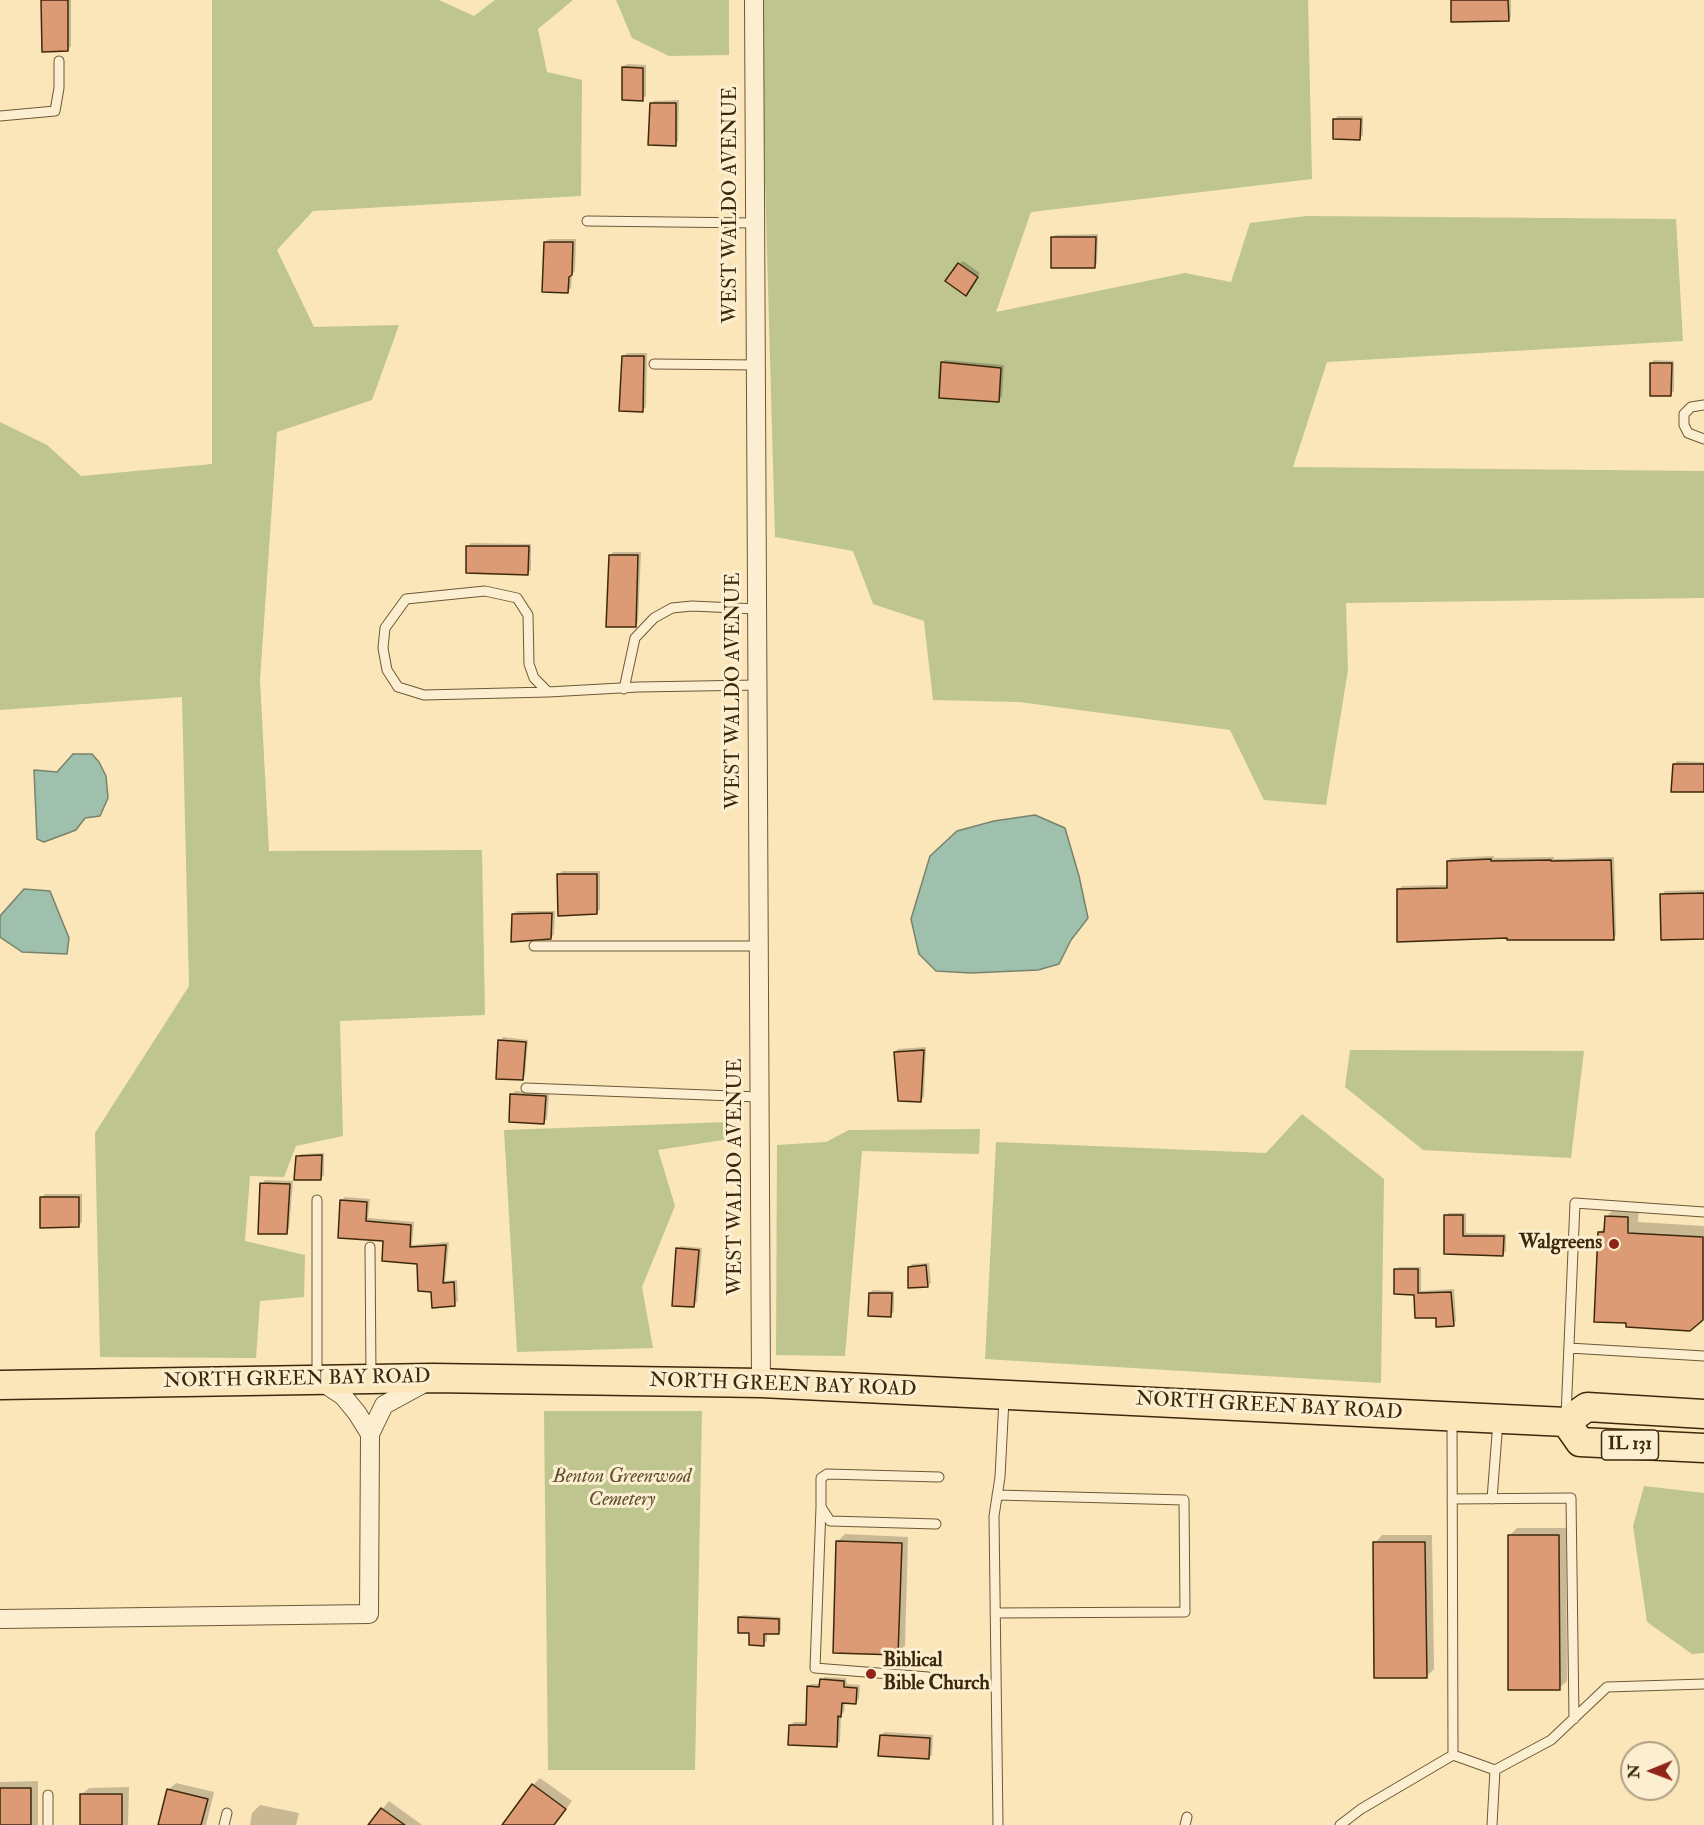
<!DOCTYPE html>
<html>
<head>
<meta charset="utf-8">
<style>
  body { margin:0 }
  #map { position:relative; width:1704px; height:1825px; overflow:hidden; background:#fae6b8; font-family:"IM FELL Double Pica",serif }
  canvas { display:block }
  .north { position:absolute; left:1620px; top:1741px; width:60px; height:60px; box-sizing:border-box; background:#fcefd1; border:2px solid #b09f82; border-radius:50%; rotate:269deg; font-size:16px; font-weight:700; line-height:24px; text-align:center; color:#3e280c }
  .north::after { content:''; display:block; margin:auto; width:21px; height:27px; background:#8f2418; clip-path:polygon(50% 0,100% 100%,50% 72%,0 100%) }
</style>
</head>
<body>
<div id="map">
<canvas width="1704" height="1825"></canvas>
<div class="north">N</div>
</div>
<script>
const ctx = document.querySelector('canvas').getContext('2d');
ctx.lineJoin = 'round';
function fill(path, color) { ctx.fillStyle = color; ctx.fill(path, 'evenodd'); }
const shape = rows => new Path2D(rows.map(r => 'M' + r).join(''));
function strokePath(path, color, width, dash) { ctx.strokeStyle = color; ctx.lineWidth = width; ctx.lineCap = dash ? 'butt' : 'round'; ctx.setLineDash(dash || []); ctx.stroke(path); }
function drawText(font, color, halo, rows, align = 'center') {
  ctx.font = font + ' "IM FELL Double Pica",serif'; ctx.lineWidth = 6; ctx.setLineDash([]); ctx.textBaseline = 'middle'; ctx.strokeStyle = halo; ctx.fillStyle = color; for (const [text, x, y, turn = 0] of rows) {
    ctx.save(); ctx.translate(x, y); ctx.rotate((+turn || 0) * Math.PI / 180); ctx.textAlign = isNaN(turn) ? turn : align; if (halo) ctx.strokeText(text, 0, 0); ctx.fillText(text, 0, 0); ctx.restore();
  }
}
fill(shape([
  [212,0,439,0,474,16,495,0,573,0,538,29,547,72,582,80,581,196,313,211,277,250,314,327,399,325,372,400,277,432,260,680,269,851,482,850,485,1015,340,1021,343,1136,296,1146,284,1177,250,1176,245,1241,305,1255,304,1297,260,1301,256,1358,100,1357,95,1133,189,986,182,697,0,710,0,422,47,445,81,476,212,464],
  [616,0,729,0,729,55,669,56,632,38],
  [760,0,1308,0,1312,179,1031,212,996,312,1185,273,1231,282,1250,223,1306,216,1676,219,1683,341,1327,362,1293,467,1704,471,1704,598,1346,603,1348,670,1326,805,1264,800,1230,730,1019,702,933,700,924,621,873,604,853,551,775,537],
  [1350,1050,1584,1051,1571,1158,1423,1150,1345,1087],
  [1302,1114,1384,1179,1381,1383,985,1359,996,1142,1266,1153],
  [729,1122,729,1139,658,1150,675,1206,642,1287,653,1348,517,1352,504,1130],
  [980,1129,979,1154,862,1151,845,1356,776,1355,777,1145,826,1142,849,1130],
  [544,1411,702,1411,695,1770,548,1770],
  [1644,1486,1704,1493,1704,1653,1692,1654,1647,1622,1633,1526]
]), '#bec58f');
const water = shape([
  [73,754,92,754,99,762,106,776,108,798,100,816,85,818,76,830,44,842,37,839,34,770,57,772,73,754],
  [1035,815,1065,828,1079,876,1088,918,1071,940,1059,964,1038,970,971,973,936,971,919,954,911,919,930,856,957,831,994,821,1035,815],
  [24,889,50,891,69,938,67,954,22,952,0,937,0,916,24,889]
]);
fill(water, '#9ec0ad');
strokePath(water, '#78836d', 1.5);
fill(shape([
  [43,0,71,0,71,46,68,49],
  [1452,0,1511,0,1511,17,1508,20],
  [627,64,646,65,646,96,642,99,623,67],
  [679,100,678,141,675,144,651,104,654,101],
  [1338,116,1363,116,1363,135,1359,139,1335,119],
  [1098,234,1097,263,1094,267,1052,238,1055,235],
  [549,239,576,239,575,271,572,274,571,288,568,291,545,242],
  [963,261,980,273,966,294,959,264],
  [627,353,647,353,646,407,642,410,624,356],
  [945,360,1004,365,1002,397,998,400,942,363],
  [1654,360,1674,361,1674,391,1670,395,1651,364],
  [471,543,531,544,531,570,528,573,468,547],
  [613,552,641,552,638,622,635,626,610,555],
  [1677,761,1704,762,1704,791,1674,765],
  [1494,856,1494,858,1554,857,1554,859,1614,857,1616,935,1613,938,1399,890,1402,886,1448,885,1448,861,1451,858],
  [562,871,600,871,600,909,597,913,559,875],
  [1704,890,1704,937,1662,895,1665,891],
  [517,911,555,911,554,934,551,938,514,914],
  [503,1037,528,1040,525,1075,522,1079,500,1041],
  [926,1047,924,1097,921,1100,895,1052,898,1049],
  [515,1091,549,1093,547,1119,544,1122,512,1095],
  [324,1153,324,1175,321,1178,298,1157,301,1154],
  [265,1180,293,1181,289,1229,286,1232,262,1184],
  [45,1194,82,1194,82,1222,79,1225,42,1197],
  [345,1197,370,1199,368,1218,414,1222,412,1245,449,1242,445,1281,457,1280,458,1301,454,1304,433,1290,418,1262,385,1240,342,1200],
  [1618,1205,1639,1206,1638,1222,1704,1226,1704,1317,1690,1329,1600,1232,1606,1226,1606,1217],
  [1449,1213,1466,1213,1466,1233,1506,1234,1506,1251,1503,1254,1445,1253,1446,1216],
  [681,1246,702,1248,697,1302,693,1306,678,1249],
  [929,1263,931,1283,927,1286,909,1268,912,1264],
  [1399,1267,1421,1267,1421,1291,1454,1289,1456,1321,1453,1324,1437,1317,1395,1270],
  [873,1290,894,1291,894,1312,890,1315,870,1293],
  [1517,1528,1566,1528,1567,1681,1559,1688,1509,1536],
  [845,1534,908,1537,905,1646,897,1653,837,1542],
  [1382,1535,1432,1535,1434,1669,1426,1677,1375,1543],
  [743,1615,781,1617,781,1630,778,1633,767,1632,767,1641,763,1644,740,1618],
  [825,1677,846,1678,847,1684,860,1685,859,1699,856,1702,845,1702,844,1712,841,1715,840,1742,836,1745,791,1725,794,1722,808,1722,808,1687,811,1684,821,1684,822,1680],
  [885,1732,933,1735,932,1755,928,1758,881,1735],
  [540,1778,572,1801,554,1825,504,1825,533,1785],
  [38,1781,38,1825,0,1825,0,1782],
  [176,1783,214,1792,206,1825,160,1825,168,1790],
  [129,1787,128,1825,82,1825,81,1795,89,1788],
  [389,1801,422,1825,370,1825],
  [260,1805,299,1813,296,1825,250,1825,252,1813]
]), '#0003');
const building = shape([
  [41,0,68,0,68,51,42,52,41,0],
  [1451,0,1508,0,1509,21,1451,22,1451,0],
  [622,67,643,68,643,101,622,100,622,67],
  [650,103,676,103,676,146,648,145,650,103],
  [1333,119,1361,119,1360,140,1333,139,1333,119],
  [1051,237,1096,237,1095,268,1051,268,1051,237],
  [544,242,573,242,572,275,569,277,568,293,542,292,544,242],
  [958,263,978,277,966,296,945,281,958,263],
  [622,356,644,356,643,412,619,411,622,356],
  [941,362,1001,368,999,402,939,398,941,362],
  [1650,363,1672,363,1671,396,1650,396,1650,363],
  [466,546,529,546,528,575,466,573,466,546],
  [609,555,638,555,636,627,606,627,609,555],
  [1673,764,1704,764,1704,792,1671,792,1673,764],
  [1491,859,1491,861,1551,860,1551,861,1611,860,1614,940,1507,940,1507,938,1397,942,1397,889,1447,888,1447,861,1491,859],
  [557,874,597,874,597,914,558,916,557,874],
  [1704,893,1704,939,1661,940,1660,894,1704,893],
  [552,913,551,939,511,942,512,914,552,913],
  [498,1040,526,1042,523,1080,496,1079,498,1040],
  [924,1050,921,1102,898,1101,894,1052,924,1050],
  [510,1094,546,1096,544,1124,509,1122,510,1094],
  [322,1155,321,1180,294,1180,296,1156,322,1155],
  [260,1183,290,1184,287,1234,258,1234,260,1183],
  [40,1197,79,1197,79,1227,40,1228,40,1197],
  [340,1200,367,1202,366,1221,411,1225,410,1247,446,1245,443,1283,454,1282,455,1306,432,1308,431,1292,418,1291,417,1264,382,1261,383,1241,338,1238,340,1200],
  [1444,1215,1463,1215,1463,1236,1504,1236,1503,1256,1444,1254,1444,1215],
  [1605,1216,1628,1217,1628,1233,1703,1237,1703,1320,1690,1331,1626,1327,1626,1323,1594,1322,1598,1232,1604,1232,1605,1216],
  [676,1248,699,1250,694,1307,672,1306,676,1248],
  [926,1265,928,1287,908,1288,908,1267,926,1265],
  [1394,1269,1418,1269,1418,1293,1451,1292,1454,1326,1436,1327,1436,1318,1415,1318,1414,1295,1394,1294,1394,1269],
  [869,1293,892,1293,891,1317,868,1316,869,1293],
  [1508,1535,1559,1535,1560,1690,1508,1690,1508,1535],
  [836,1541,902,1543,898,1655,833,1653,836,1541],
  [1373,1542,1425,1542,1427,1678,1374,1678,1373,1542],
  [738,1617,779,1619,779,1634,764,1634,764,1646,749,1645,749,1633,738,1633,738,1617],
  [820,1679,844,1681,844,1687,857,1688,856,1704,842,1703,841,1717,838,1716,837,1747,788,1745,789,1725,806,1725,807,1686,819,1687,820,1679],
  [880,1735,930,1738,929,1759,878,1756,880,1735],
  [532,1784,566,1809,554,1825,502,1825,532,1784],
  [0,1788,31,1788,31,1825,0,1825,0,1788],
  [167,1789,208,1799,201,1825,158,1825,167,1789],
  [80,1794,122,1794,122,1825,80,1825,80,1794],
  [381,1808,405,1825,368,1825,381,1808]
]);
fill(building, '#dc9b75');
strokePath(building, '#3e280c', 1.5);
const service = shape([
  [0,116,55,111,59,88,59,61],
  [587,221,755,223],
  [654,364,756,365],
  [1704,405,1691,407,1684,414,1684,425,1688,433,1704,439],
  [624,689,635,638,654,618,672,608,692,606,757,609],
  [548,692,424,695,398,687,387,670,383,648,385,628,406,599,485,591,517,598,528,615,529,664,534,678,548,692,638,687,757,685],
  [534,946,758,946],
  [526,1088,759,1097],
  [317,1200,317,1376],
  [370,1247,371,1376],
  [1569,1348,1704,1356],
  [1566,1416,1575,1203,1704,1212],
  [1452,1421,1453,1755,1495,1770,1551,1740,1607,1687,1704,1684],
  [1452,1499,1571,1498,1574,1719],
  [1492,1499,1498,1421],
  [821,1507,815,1668,928,1677],
  [936,1524,830,1521,821,1507,821,1478,827,1474,939,1477],
  [995,1613,1185,1612,1184,1500,997,1495],
  [48,1795,48,1825],
  [224,1825,227,1813],
  [998,1825,994,1516,1000,1477,1004,1399],
  [1185,1825,1187,1817],
  [1340,1825,1361,1809,1453,1755],
  [1492,1825,1495,1770]
]);
const minor = shape([
  [754,0,761,1383],
  [319,1380,343,1396,357,1413,370,1434],
  [0,1619,369,1614,370,1434,384,1405,428,1381]
]);
const primary = shape([
  [0,1385,432,1378,761,1383,1566,1422,1587,1407,1704,1414],
  [1566,1422,1580,1442,1704,1448]
]);
strokePath(service, '#6d5837', 11);
strokePath(minor, '#6d5837', 20);
strokePath(primary, '#3e280c', 31);
strokePath(service, '#fcefd1', 9);
strokePath(minor, '#fcefd1', 18);
strokePath(primary, '#fae6b8', 28);
for (const [x, y, r, color] of [
  [1614,1244,6,"#8f2418"],
  [871,1674,6,"#8f2418"]
]) { const dot = new Path2D(); dot.arc(x, y, r, 0, 2 * Math.PI); ctx.fillStyle = color; ctx.fill(dot); strokePath(dot, '#fcefd1', 2); }
for (const [x, y, w] of [
  [1630,1445,57]
]) { const box = new Path2D(); box.roundRect(x - w / 2, y - 15, w, 30, 4.5); ctx.fillStyle = '#fcefd1'; ctx.fill(box); strokePath(box, '#3e280c', 1.5); }
drawText('bold 18px', '#3e280c', null, [
  ["IL 131",1630,1445]
]);
drawText('20px', '#3e280c', '#fcefd1', [
  ["WEST WALDO AVENUE",732,205,-90],
  ["WEST WALDO AVENUE",735,691,-90],
  ["WEST WALDO AVENUE",737,1177,-90],
  ["NORTH GREEN BAY ROAD",297,1380,-1],
  ["NORTH GREEN BAY ROAD",783,1386,2],
  ["NORTH GREEN BAY ROAD",1269,1407,3]
]);
drawText('bold 20px', '#3e280c', '#fcefd1', [
  ["Walgreens",1602,1244],
  ["Biblical",883,1662,"left"],
  ["Bible Church",883,1685,"left"]
], 'right');
drawText('italic 20px', '#5e4f2d', '#fcefd1', [
  ["Benton Greenwood",622,1478],
  ["Cemetery",622,1501]
]);
</script>
</body>
</html>
